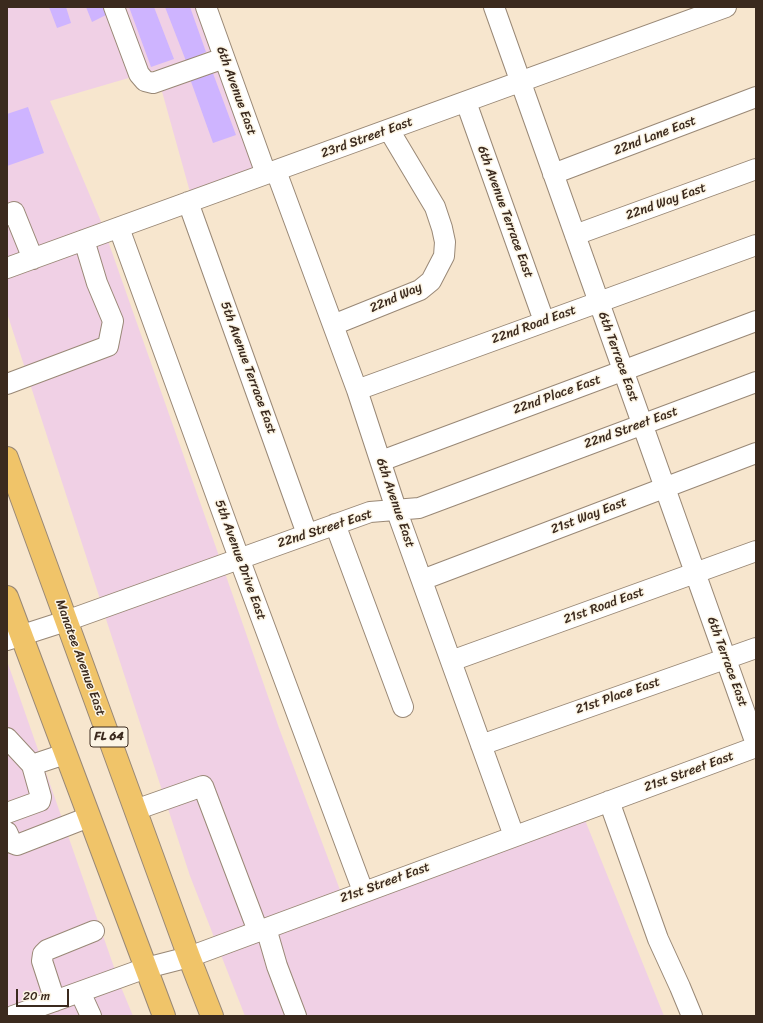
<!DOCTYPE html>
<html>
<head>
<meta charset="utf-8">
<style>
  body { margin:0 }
  #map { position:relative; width:763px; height:1023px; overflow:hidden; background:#f7e6ce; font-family:Sriracha,sans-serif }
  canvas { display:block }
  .frame { position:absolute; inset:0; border:8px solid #3b2a1e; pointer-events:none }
  .scale { position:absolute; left:16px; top:989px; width:53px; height:18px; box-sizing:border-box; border:2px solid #3b2a1e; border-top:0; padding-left:5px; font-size:12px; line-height:14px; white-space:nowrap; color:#3b2a1e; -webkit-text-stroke:3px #fcf5e5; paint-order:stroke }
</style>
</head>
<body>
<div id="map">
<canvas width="763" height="1023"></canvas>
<div class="frame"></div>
<div class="scale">20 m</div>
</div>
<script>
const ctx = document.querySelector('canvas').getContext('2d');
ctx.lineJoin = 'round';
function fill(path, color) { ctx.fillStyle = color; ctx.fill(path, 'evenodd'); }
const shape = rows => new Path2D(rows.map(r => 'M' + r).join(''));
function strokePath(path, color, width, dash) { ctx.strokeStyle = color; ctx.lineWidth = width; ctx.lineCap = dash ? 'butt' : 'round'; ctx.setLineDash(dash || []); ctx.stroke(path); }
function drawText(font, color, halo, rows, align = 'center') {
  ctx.font = font + ' Sriracha,sans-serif'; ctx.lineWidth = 3; ctx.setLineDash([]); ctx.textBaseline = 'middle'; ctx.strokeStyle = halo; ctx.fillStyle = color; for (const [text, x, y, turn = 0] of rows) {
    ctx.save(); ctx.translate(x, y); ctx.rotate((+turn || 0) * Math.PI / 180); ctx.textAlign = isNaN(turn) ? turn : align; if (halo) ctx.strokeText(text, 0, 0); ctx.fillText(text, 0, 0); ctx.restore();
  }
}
fill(shape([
  [7,7,201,7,271,163,190,192,156,70,50,101,102,224,7,258],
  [108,241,219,556,100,599,7,313,7,278],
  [225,573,279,728,340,890,214,937,190,876,105,616],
  [7,661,115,970,7,1008],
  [585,820,664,1016,245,1016,221,955],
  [121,987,133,1016,44,1016,44,1015]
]), '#f0d0e5');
fill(shape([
  [49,7,66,7,71,23,57,28],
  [86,7,105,7,108,14,92,22],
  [129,7,154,7,174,59,151,67],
  [165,7,190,7,206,52,186,61],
  [211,68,236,135,213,143,189,76],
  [28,107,44,153,7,166,7,114]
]), '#ceb4ff');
const minor = shape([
  [114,7,139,74,145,81,153,83,224,58],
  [206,7,266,174],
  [494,7,756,744],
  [466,102,544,321],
  [276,171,357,390,396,509,514,836],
  [553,174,756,97],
  [188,202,307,534],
  [7,215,14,212,33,259],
  [119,228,239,558,363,891],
  [575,235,756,169],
  [7,268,726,7],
  [333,325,420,290,431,281,444,256,445,242,442,228,435,207,389,130],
  [7,384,108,346,113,321,97,283,84,240],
  [357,390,756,245],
  [381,461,756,321],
  [335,524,403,707],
  [422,580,756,453],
  [7,640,66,621,370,512,419,508,756,382],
  [451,661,756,551],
  [7,738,32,765],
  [481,745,756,648],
  [609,801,658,939,680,987,692,1016],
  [135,810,203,786,258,931],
  [7,813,40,801,41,797,32,765,65,754],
  [7,832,12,843,17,845,89,817],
  [266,928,277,966,296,1016],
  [80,992,91,1016],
  [55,1001,42,961,43,954,47,950,94,931],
  [13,1016,146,968,189,957,756,747]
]);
const major = shape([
  [7,458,189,957,212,1016],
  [7,597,164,1016]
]);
strokePath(minor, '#998876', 22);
strokePath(major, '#998876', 24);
strokePath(minor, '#fff', 20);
strokePath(major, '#f0c469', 22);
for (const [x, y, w] of [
  [109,737,38]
]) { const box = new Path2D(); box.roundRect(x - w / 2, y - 10, w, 20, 3); ctx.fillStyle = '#fcf5e5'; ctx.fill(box); strokePath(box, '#3b2a1e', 1); }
drawText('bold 12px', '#3b2a1e', null, [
  ["FL 64",109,737]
]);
drawText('13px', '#3b2a1e', '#fcf5e5', [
  ["6th Avenue East",236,91,70],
  ["22nd Lane East",655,136,-21],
  ["23rd Street East",367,138,-20],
  ["22nd Way East",666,202,-20],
  ["6th Avenue Terrace East",505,212,70],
  ["22nd Way",396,298,-24],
  ["22nd Road East",534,325,-20],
  ["6th Terrace East",618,357,70],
  ["5th Avenue Terrace East",248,368,70],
  ["22nd Place East",557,395,-20],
  ["22nd Street East",631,428,-20],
  ["6th Avenue East",395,503,71],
  ["21st Way East",589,516,-21],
  ["22nd Street East",325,529,-18],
  ["5th Avenue Drive East",240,560,70],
  ["21st Road East",604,606,-20],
  ["Manatee Avenue East",80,658,70],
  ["6th Terrace East",727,662,70],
  ["21st Place East",618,696,-19],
  ["21st Street East",689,772,-20],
  ["21st Street East",385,883,-20]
]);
</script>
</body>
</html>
